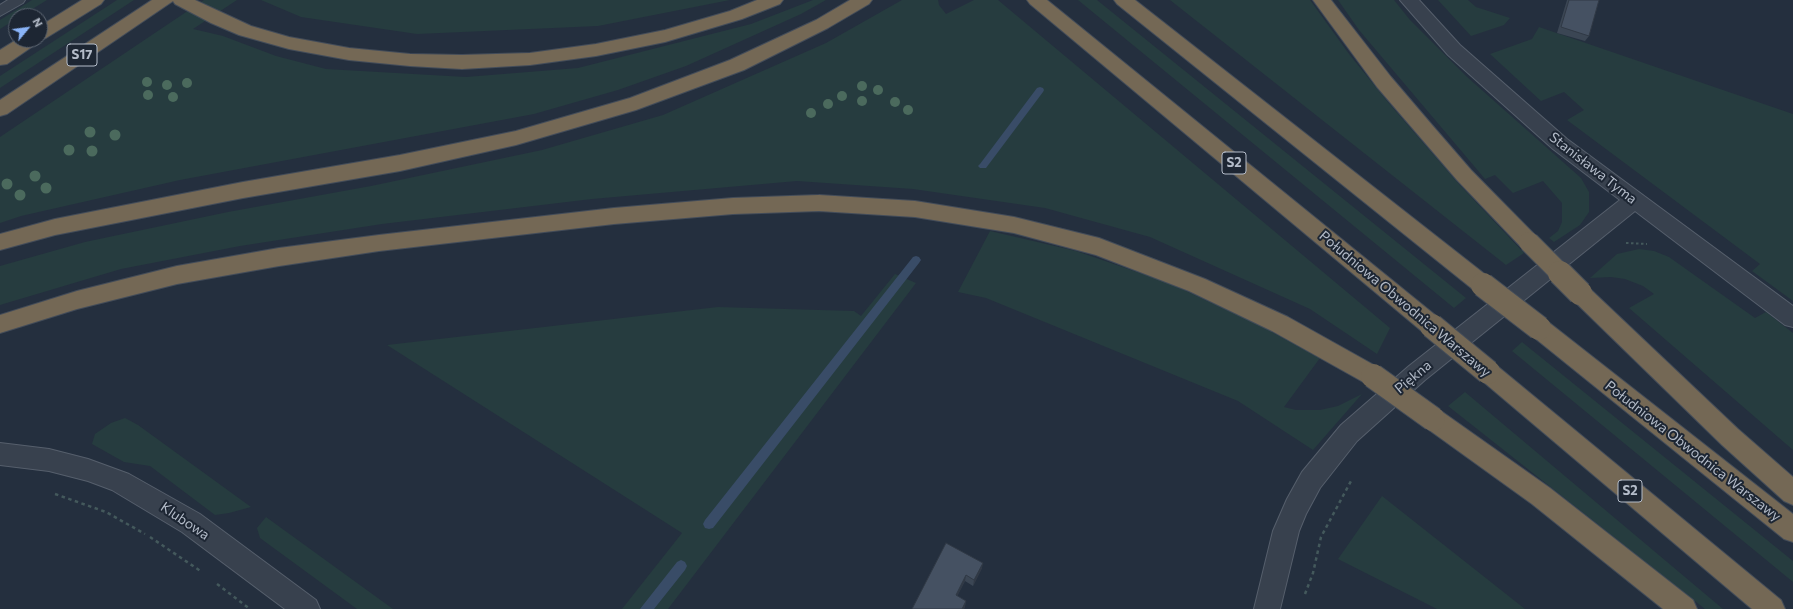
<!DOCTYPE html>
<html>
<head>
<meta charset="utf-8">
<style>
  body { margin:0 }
  #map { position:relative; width:1793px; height:609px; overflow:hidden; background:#242f3e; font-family:Commissioner,sans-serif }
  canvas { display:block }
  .north { position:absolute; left:8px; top:8px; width:40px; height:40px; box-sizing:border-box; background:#1d2633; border:1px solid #59626f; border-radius:50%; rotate:61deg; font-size:11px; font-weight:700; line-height:16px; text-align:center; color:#b4bcc9 }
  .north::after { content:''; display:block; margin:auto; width:14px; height:18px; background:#8ab4f8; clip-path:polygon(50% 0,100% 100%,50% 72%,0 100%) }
</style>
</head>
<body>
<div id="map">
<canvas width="1793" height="609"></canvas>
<div class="north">N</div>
</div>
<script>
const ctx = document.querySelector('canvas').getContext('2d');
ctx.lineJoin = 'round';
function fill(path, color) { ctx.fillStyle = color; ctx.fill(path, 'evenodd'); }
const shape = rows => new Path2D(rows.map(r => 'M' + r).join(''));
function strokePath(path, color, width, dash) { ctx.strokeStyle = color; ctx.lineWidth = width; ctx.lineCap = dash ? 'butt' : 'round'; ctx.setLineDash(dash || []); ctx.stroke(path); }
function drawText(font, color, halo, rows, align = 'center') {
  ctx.font = font + ' Commissioner,sans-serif'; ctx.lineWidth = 4; ctx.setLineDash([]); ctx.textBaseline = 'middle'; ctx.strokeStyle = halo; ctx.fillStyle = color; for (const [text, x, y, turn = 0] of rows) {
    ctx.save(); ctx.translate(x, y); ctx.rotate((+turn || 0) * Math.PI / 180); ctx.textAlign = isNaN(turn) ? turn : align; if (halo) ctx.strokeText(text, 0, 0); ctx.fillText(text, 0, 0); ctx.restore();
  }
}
fill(shape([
  [32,0,47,0,21,16,16,16,16,19,0,29,0,20],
  [117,0,134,0,0,88,0,76],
  [204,0,237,0,193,29,223,36,276,56,326,69,466,77,578,68,751,24,813,0,826,0,801,14,686,66,618,90,534,114,180,180,21,216,0,223,0,137],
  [261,0,730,0,598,26,417,34,301,17],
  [902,0,938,0,939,5,946,14,974,0,998,0,1390,328,1377,354,1310,309,1150,237,1045,208,913,189,797,181,592,199,382,224,240,246,121,269,0,305,0,266,85,242,228,212,371,186,542,150,663,115,826,43],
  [1078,0,1097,0,1466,298,1454,308],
  [1170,0,1310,0,1349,54,1387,101,1458,183,1524,253,1506,265],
  [1338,0,1394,0,1410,20,1466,76,1581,178,1589,192,1589,212,1580,225,1554,242,1549,238,1558,231,1562,222,1562,203,1543,181,1513,193,1495,175,1485,179,1359,30],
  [1438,0,1468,0,1476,7,1510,18,1504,25,1471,36],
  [1539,27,1793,114,1793,301,1752,271,1760,264,1567,120,1584,110,1564,92,1541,101,1490,54,1532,39],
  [990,231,1076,251,1169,283,1261,326,1320,358,1284,407,1296,410,1320,410,1338,406,1362,394,1313,450,1238,401,986,298,958,292],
  [1639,249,1654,251,1669,257,1755,318,1766,312,1793,333,1793,450,1629,308,1654,294,1643,286,1625,279,1611,277,1590,278,1617,254],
  [895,274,916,283,668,609,622,609,682,533,387,345,718,307,854,311,861,316],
  [1522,342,1793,561,1793,582,1512,351],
  [1465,392,1723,609,1705,609,1448,406],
  [125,418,138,425,251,507,229,513,215,515,150,466,124,462,92,444,95,434,111,423],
  [1382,496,1525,609,1437,609,1338,559],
  [266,517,393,609,357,609,260,538,257,528]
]), '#263c3f');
fill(shape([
  [1040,87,1043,88,1044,90,1043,92,986,168,980,168,978,166,980,164,1037,88,1040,87],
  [916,256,919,257,921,260,919,263,713,528,709,529,705,528,703,524,705,520,913,257,916,256],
  [681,560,685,562,687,566,685,570,654,609,640,609,677,562,681,560]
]), '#394c67');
const service = shape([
  [8,0,25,0,23,3,0,16,0,5,8,0]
]);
const tertiary = shape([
  [1400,0,1419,0,1460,45,1567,139,1793,306,1793,327,1785,325,1635,211,1425,380,1357,441,1320,488,1306,514,1299,531,1280,609,1254,609,1273,531,1287,499,1302,472,1341,425,1409,366,1620,200,1553,149,1448,55,1400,0],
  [0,443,49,449,88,459,129,474,200,514,316,600,320,609,285,609,182,532,112,490,88,481,49,471,0,465,0,443]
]);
const motorway = shape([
  [82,0,104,0,101,4,46,38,40,40,39,40,40,26,82,0],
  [152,0,195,0,251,26,289,37,349,48,410,54,462,55,530,53,596,44,665,30,730,11,757,0,783,0,780,4,742,19,665,42,596,56,530,65,462,69,410,66,349,60,289,49,239,35,211,23,175,4,173,1,7,114,0,116,0,100,152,0],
  [850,0,872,0,869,4,828,28,744,70,636,110,516,145,400,171,243,198,55,235,0,250,0,234,55,219,243,182,400,155,516,131,630,98,730,60,816,20,850,0],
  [1027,0,1047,0,1440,319,1443,326,1440,333,1432,335,1424,333,1030,4,1027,0],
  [1114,0,1135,0,1491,279,1494,285,1491,291,1483,294,1475,291,1117,4,1114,0],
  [1313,0,1331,0,1391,77,1432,125,1471,170,1536,236,1540,242,1536,248,1529,250,1522,248,1457,180,1377,87,1313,0],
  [16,40,39,40,36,44,7,64,0,65,0,50,16,40],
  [819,195,915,201,1014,217,1099,238,1205,279,1288,317,1381,369,1385,376,1381,383,1373,386,1365,383,1272,331,1189,291,1096,255,1014,233,915,217,819,211,733,214,614,224,379,251,279,266,177,284,77,309,0,333,0,315,77,291,177,266,279,248,379,235,614,208,733,198,819,195],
  [1580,284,1588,287,1738,429,1793,477,1793,505,1784,501,1722,445,1572,299,1569,293,1572,287,1580,284],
  [1539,318,1547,321,1793,514,1793,542,1784,539,1531,335,1528,328,1531,321,1539,318],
  [1488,362,1496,365,1781,600,1785,609,1752,609,1480,379,1477,372,1480,365,1488,362],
  [1433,408,1441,411,1550,488,1693,600,1697,609,1663,609,1532,504,1425,427,1421,419,1425,411,1433,408]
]);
strokePath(service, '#565f6c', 2);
strokePath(tertiary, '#565f6c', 2);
strokePath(motorway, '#434c59', 2);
strokePath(shape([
  [1626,243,1647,244]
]), '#44595c', 2, [2.5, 2.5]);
strokePath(shape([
  [55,494,106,512,145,534],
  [150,537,202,572],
  [217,584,250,609],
  [1305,594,1313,573,1321,537,1351,481]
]), '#44595c', 2.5, [3.5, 3.5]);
fill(service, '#38414e');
fill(tertiary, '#38414e');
fill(motorway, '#746855');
const motorwayBridgeFar1 = shape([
  [1529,242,1561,274]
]);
const motorwayBridge = shape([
  [1560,273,1580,293],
  [1483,285,1539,328],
  [1432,326,1488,372],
  [1373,376,1433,419]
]);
strokePath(motorwayBridgeFar1, '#434c59', 22, []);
strokePath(motorwayBridge, '#434c59', 26, []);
strokePath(motorwayBridgeFar1, '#746855', 20);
strokePath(motorwayBridge, '#746855', 24);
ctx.fillStyle = '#4b6a5d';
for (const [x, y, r] of [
  [147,82,5],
  [187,83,5],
  [167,85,5],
  [862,86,5],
  [878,90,5],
  [148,95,5],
  [842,96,5],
  [173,97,5],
  [862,101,5],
  [895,102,5],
  [828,104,5],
  [908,110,5],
  [811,113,5],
  [90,132,5.5],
  [115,135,5.5],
  [69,150,5.5],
  [92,151,5.5],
  [35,176,5.5],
  [7,184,5.5],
  [46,188,5.5],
  [20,195,5.5]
]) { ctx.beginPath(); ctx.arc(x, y, r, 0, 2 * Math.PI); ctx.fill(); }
fill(shape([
  [1567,0,1599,0,1589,36,1585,41,1557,33],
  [946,543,982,568,973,586,965,581,957,596,966,601,965,606,964,609,912,609]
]), '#3b4654');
fill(shape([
  [983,563,982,568,973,586,974,580],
  [966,575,965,581,955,601,956,595],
  [966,601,965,606,964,609,962,609]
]), '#303945');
const building = shape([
  [1569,0,1599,0,1589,36,1561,27,1569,0],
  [946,543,983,563,974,580,966,575,956,595,966,601,962,609,912,609,946,543]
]);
fill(building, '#455162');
strokePath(building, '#303945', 1);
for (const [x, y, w] of [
  [82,55,30],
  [1234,163,24],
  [1630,491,24]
]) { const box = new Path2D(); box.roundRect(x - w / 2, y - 11, w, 22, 3); ctx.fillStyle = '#1d2633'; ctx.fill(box); strokePath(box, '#b4bcc9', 1); }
drawText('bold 13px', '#b4bcc9', null, [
  ["S17",82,55],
  ["S2",1234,163],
  ["S2",1630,491]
]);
drawText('14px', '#b4bcc9', '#1d2633', [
  ["Stanisława Tyma",1593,168,38],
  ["Południowa Obwodnica Warszawy",1405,304,40],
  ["Piękna",1413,377,-40],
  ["Południowa Obwodnica Warszawy",1693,451,38],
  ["Klubowa",185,521,34]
]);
</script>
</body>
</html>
